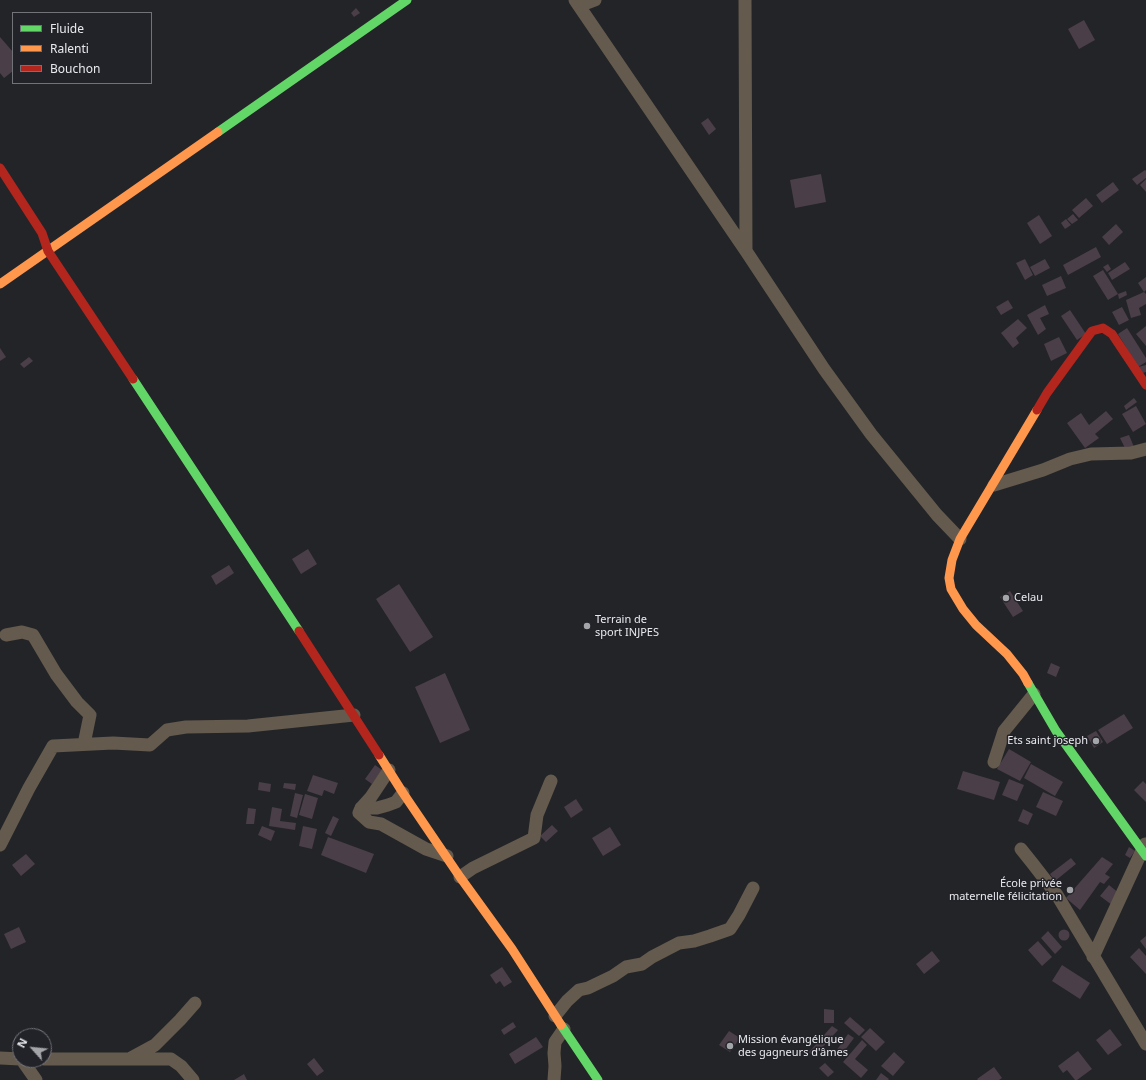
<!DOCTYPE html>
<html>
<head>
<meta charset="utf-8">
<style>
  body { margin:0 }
  #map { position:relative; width:1146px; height:1080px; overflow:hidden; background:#232428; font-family:"Noto Sans",sans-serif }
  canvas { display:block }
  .legend { position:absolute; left:12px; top:12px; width:140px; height:72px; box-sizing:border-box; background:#222329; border:1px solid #727378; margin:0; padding:5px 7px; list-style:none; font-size:12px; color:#e9eaee }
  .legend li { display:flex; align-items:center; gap:8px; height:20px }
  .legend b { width:20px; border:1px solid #727378 }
  .north { position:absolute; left:12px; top:1028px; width:40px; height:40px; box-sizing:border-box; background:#222329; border:1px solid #727378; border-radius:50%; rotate:297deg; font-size:11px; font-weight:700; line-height:16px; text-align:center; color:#e9eaee }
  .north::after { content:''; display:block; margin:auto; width:14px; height:18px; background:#a4a5a9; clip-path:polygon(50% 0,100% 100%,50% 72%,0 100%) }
</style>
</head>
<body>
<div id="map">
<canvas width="1146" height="1080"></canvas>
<ul class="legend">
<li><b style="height:5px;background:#63d668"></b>Fluide</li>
<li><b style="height:5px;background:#ff974d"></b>Ralenti</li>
<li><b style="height:5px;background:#b3261e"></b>Bouchon</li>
</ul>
<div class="north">N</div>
</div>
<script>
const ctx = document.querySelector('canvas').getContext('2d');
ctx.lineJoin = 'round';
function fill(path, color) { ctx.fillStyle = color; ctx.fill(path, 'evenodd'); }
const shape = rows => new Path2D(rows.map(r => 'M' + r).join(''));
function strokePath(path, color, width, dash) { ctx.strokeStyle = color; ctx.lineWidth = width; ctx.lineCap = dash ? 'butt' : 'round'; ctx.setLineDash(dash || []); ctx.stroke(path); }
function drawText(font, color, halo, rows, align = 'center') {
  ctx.font = font + ' "Noto Sans",sans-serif'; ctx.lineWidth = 3; ctx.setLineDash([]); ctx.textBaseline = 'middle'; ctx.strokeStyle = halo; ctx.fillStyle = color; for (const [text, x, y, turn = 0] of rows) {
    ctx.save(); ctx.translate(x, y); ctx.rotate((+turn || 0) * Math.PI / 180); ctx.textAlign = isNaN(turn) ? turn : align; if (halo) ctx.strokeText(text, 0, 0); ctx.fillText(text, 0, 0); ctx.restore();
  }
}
fill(shape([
  [356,8,360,13,354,17,351,13],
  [1084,20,1095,40,1079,49,1068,29],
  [0,37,13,52,13,71,4,78,0,73],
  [708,118,716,129,709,135,701,123],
  [1145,170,1146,171,1146,178,1137,185,1132,179],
  [821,174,826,202,795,208,790,180],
  [1146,179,1146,192,1140,185],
  [1113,182,1119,190,1102,203,1096,195],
  [1086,198,1093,206,1079,218,1072,210],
  [1073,214,1078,220,1072,224,1067,219],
  [1039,215,1052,236,1040,244,1027,223],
  [1066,219,1071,225,1065,229,1061,223],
  [1116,224,1123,232,1109,245,1102,237],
  [1096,247,1101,257,1068,275,1063,265],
  [1025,259,1033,275,1025,280,1016,263],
  [1045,259,1050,268,1035,276,1030,267],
  [1125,262,1130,269,1112,280,1108,273],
  [1108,264,1111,269,1107,272,1103,267],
  [1103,270,1118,294,1108,300,1093,276],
  [1061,276,1066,288,1047,296,1042,285],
  [1146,277,1146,290,1144,292,1138,283],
  [1126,291,1127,295,1119,299,1118,294],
  [1144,292,1146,294,1146,304,1139,308,1141,315,1131,318,1126,300],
  [1008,300,1013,308,1001,315,996,307],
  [1045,305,1049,314,1040,318,1046,329,1038,335,1027,315],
  [1122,307,1129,320,1119,325,1112,312],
  [1070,310,1086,334,1077,340,1061,316],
  [1018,319,1027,328,1016,338,1019,343,1013,348,1001,333],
  [1146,326,1146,346,1136,334],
  [1127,328,1146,358,1146,362,1138,367,1146,365,1146,372,1140,374,1138,367,1118,334],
  [1059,337,1067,353,1051,361,1044,344],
  [0,348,6,357,0,361],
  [29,357,33,361,24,368,20,364],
  [1134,398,1137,402,1126,410,1124,406],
  [1136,406,1146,424,1133,432,1122,414],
  [1106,411,1113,419,1095,434,1099,438,1085,448,1067,423,1081,413,1089,425],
  [1129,435,1134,447,1126,450,1120,438],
  [308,549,317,564,301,574,292,559],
  [229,565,234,573,216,585,211,576],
  [399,584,433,637,410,652,376,599],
  [1010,591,1023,611,1013,617,1000,597],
  [1051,663,1060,667,1056,677,1047,673],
  [445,673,470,730,440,743,415,687],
  [1124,714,1133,728,1107,744,1098,730],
  [1096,731,1103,742,1094,748,1087,736],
  [1009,749,1031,762,1020,781,997,769],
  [1031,764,1063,782,1055,796,1024,778],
  [375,765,382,770,372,784,365,779],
  [963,771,1000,782,994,800,957,789],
  [313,775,338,783,334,794,324,790,322,796,307,791],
  [1009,779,1024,785,1017,801,1002,795],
  [1143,781,1146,784,1146,802,1134,790],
  [259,782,271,784,270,792,258,790],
  [284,783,296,784,295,790,283,788],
  [1043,792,1063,801,1056,816,1036,807],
  [295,793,303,795,297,818,290,816],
  [305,794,318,798,312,819,299,815],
  [576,799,583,810,571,818,564,807],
  [272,807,282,809,280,821,296,823,295,830,269,826],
  [248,808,256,809,254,824,246,824],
  [1023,809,1033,814,1028,825,1018,821],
  [333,816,339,819,331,836,325,833],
  [552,825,558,831,546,842,540,836],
  [262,826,275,831,271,841,258,835],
  [303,826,317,829,312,849,299,846],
  [610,827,621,845,603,856,592,838],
  [328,837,374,854,366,873,321,855],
  [1129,847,1135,851,1130,858,1125,855],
  [26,854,35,864,21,876,12,865],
  [1102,857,1113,864,1105,874,1110,877,1104,884,1100,882,1080,910,1066,898],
  [1071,858,1076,864,1055,881,1050,874],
  [1109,885,1120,894,1112,905,1100,896],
  [19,927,26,942,11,949,4,934],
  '1058.5 935a5.5 5.5 0 1 1 11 0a5.5 5.5 0 1 1-11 0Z',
  [1048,931,1062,947,1055,954,1041,938],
  [1146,936,1146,949,1140,941],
  [1038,941,1052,957,1042,966,1028,950],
  [1139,948,1146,956,1146,974,1130,957],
  [932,951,940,961,924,974,916,964],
  [1062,965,1090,983,1080,999,1052,981],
  [502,967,512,982,504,987,500,981,496,984,490,975],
  [824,1009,834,1010,834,1023,824,1023],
  [850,1017,865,1030,859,1036,844,1023],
  [513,1022,516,1027,504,1035,501,1030],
  [832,1026,838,1030,814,1057,809,1052],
  [870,1028,885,1042,876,1051,861,1037],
  [1110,1029,1122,1045,1108,1055,1096,1040],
  [729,1031,740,1038,730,1052,719,1045],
  [848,1034,854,1038,839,1058,834,1054],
  [536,1037,543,1047,515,1064,509,1054],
  [862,1040,867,1045,855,1059,868,1070,861,1078,843,1062],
  [1078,1051,1092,1069,1077,1080,1075,1080,1067,1070,1063,1073,1058,1066],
  [894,1052,905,1062,893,1076,881,1066],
  [314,1058,324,1071,317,1076,307,1064],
  [825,1063,834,1072,828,1077,819,1068],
  [994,1067,1002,1078,999,1080,978,1080,977,1079],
  [881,1073,889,1079,888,1080,876,1080],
  [244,1074,247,1080,234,1080]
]), '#4a3e48');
strokePath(shape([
  [575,0,746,251,824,369,871,434,937,515,960,539],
  [745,0,746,251],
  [579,6,595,0],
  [994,485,1043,470,1070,459,1091,454,1131,453,1146,449],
  [6,635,22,632,33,635,56,674,77,702,90,715,84,744],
  [994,762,1004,731,1034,694],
  [403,793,396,802,388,805,377,808,361,808,359,813,369,822,381,824,426,849,447,856],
  [361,808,371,797,389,770],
  [0,845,29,788,53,746,113,743,150,745,167,730,186,727,248,726,354,715],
  [1021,849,1033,864,1057,895,1146,1044],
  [460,877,473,868,534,838,537,815,551,781],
  [1093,957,1145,844],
  [555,1016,567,1001,579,990,588,988,613,976,626,967,642,964,652,957,679,943,694,941,710,936,730,929,739,915,753,888],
  [0,1058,20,1059],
  [131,1058,155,1045,180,1020,195,1003],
  [44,1059,171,1059,181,1066,193,1080],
  [22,1060,36,1080],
  [554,1080,555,1066,554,1053,555,1042,564,1029]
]), '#645a4d', 13);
strokePath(shape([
  [218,132,407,0],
  [133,379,299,631],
  [1028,683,1056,731,1146,856],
  [561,1025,598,1080]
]), '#63d668', 9);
strokePath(shape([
  [0,284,218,132],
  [1028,683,1023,674,1007,654,976,625,963,609,951,589,949,578,952,560,960,539,1037,410],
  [379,755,403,793,460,877,512,949,561,1025]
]), '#ff974d', 9);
strokePath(shape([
  [0,168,42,233,48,251,133,379],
  [1037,410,1047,393,1092,331,1103,328,1112,334,1146,385],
  [299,631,379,755]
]), '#b3261e', 9);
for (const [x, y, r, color] of [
  [1006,598,4,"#a4a5a9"],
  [587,626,4,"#a4a5a9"],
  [1096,741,4,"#a4a5a9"],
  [1070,890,4,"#a4a5a9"],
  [730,1046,4,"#a4a5a9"]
]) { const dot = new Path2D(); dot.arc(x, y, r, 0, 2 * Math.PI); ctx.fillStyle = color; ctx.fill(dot); strokePath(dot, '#222329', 1.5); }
drawText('11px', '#e9eaee', '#222329', [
  ["Celau",1014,598],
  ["Terrain de",595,620],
  ["sport INJPES",595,633],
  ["Ets saint joseph",1088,741,"right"],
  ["École privée",1062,884,"right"],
  ["maternelle félicitation",1062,897,"right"],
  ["Mission évangélique",738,1040],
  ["des gagneurs d'âmes",738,1053]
], 'left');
</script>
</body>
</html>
